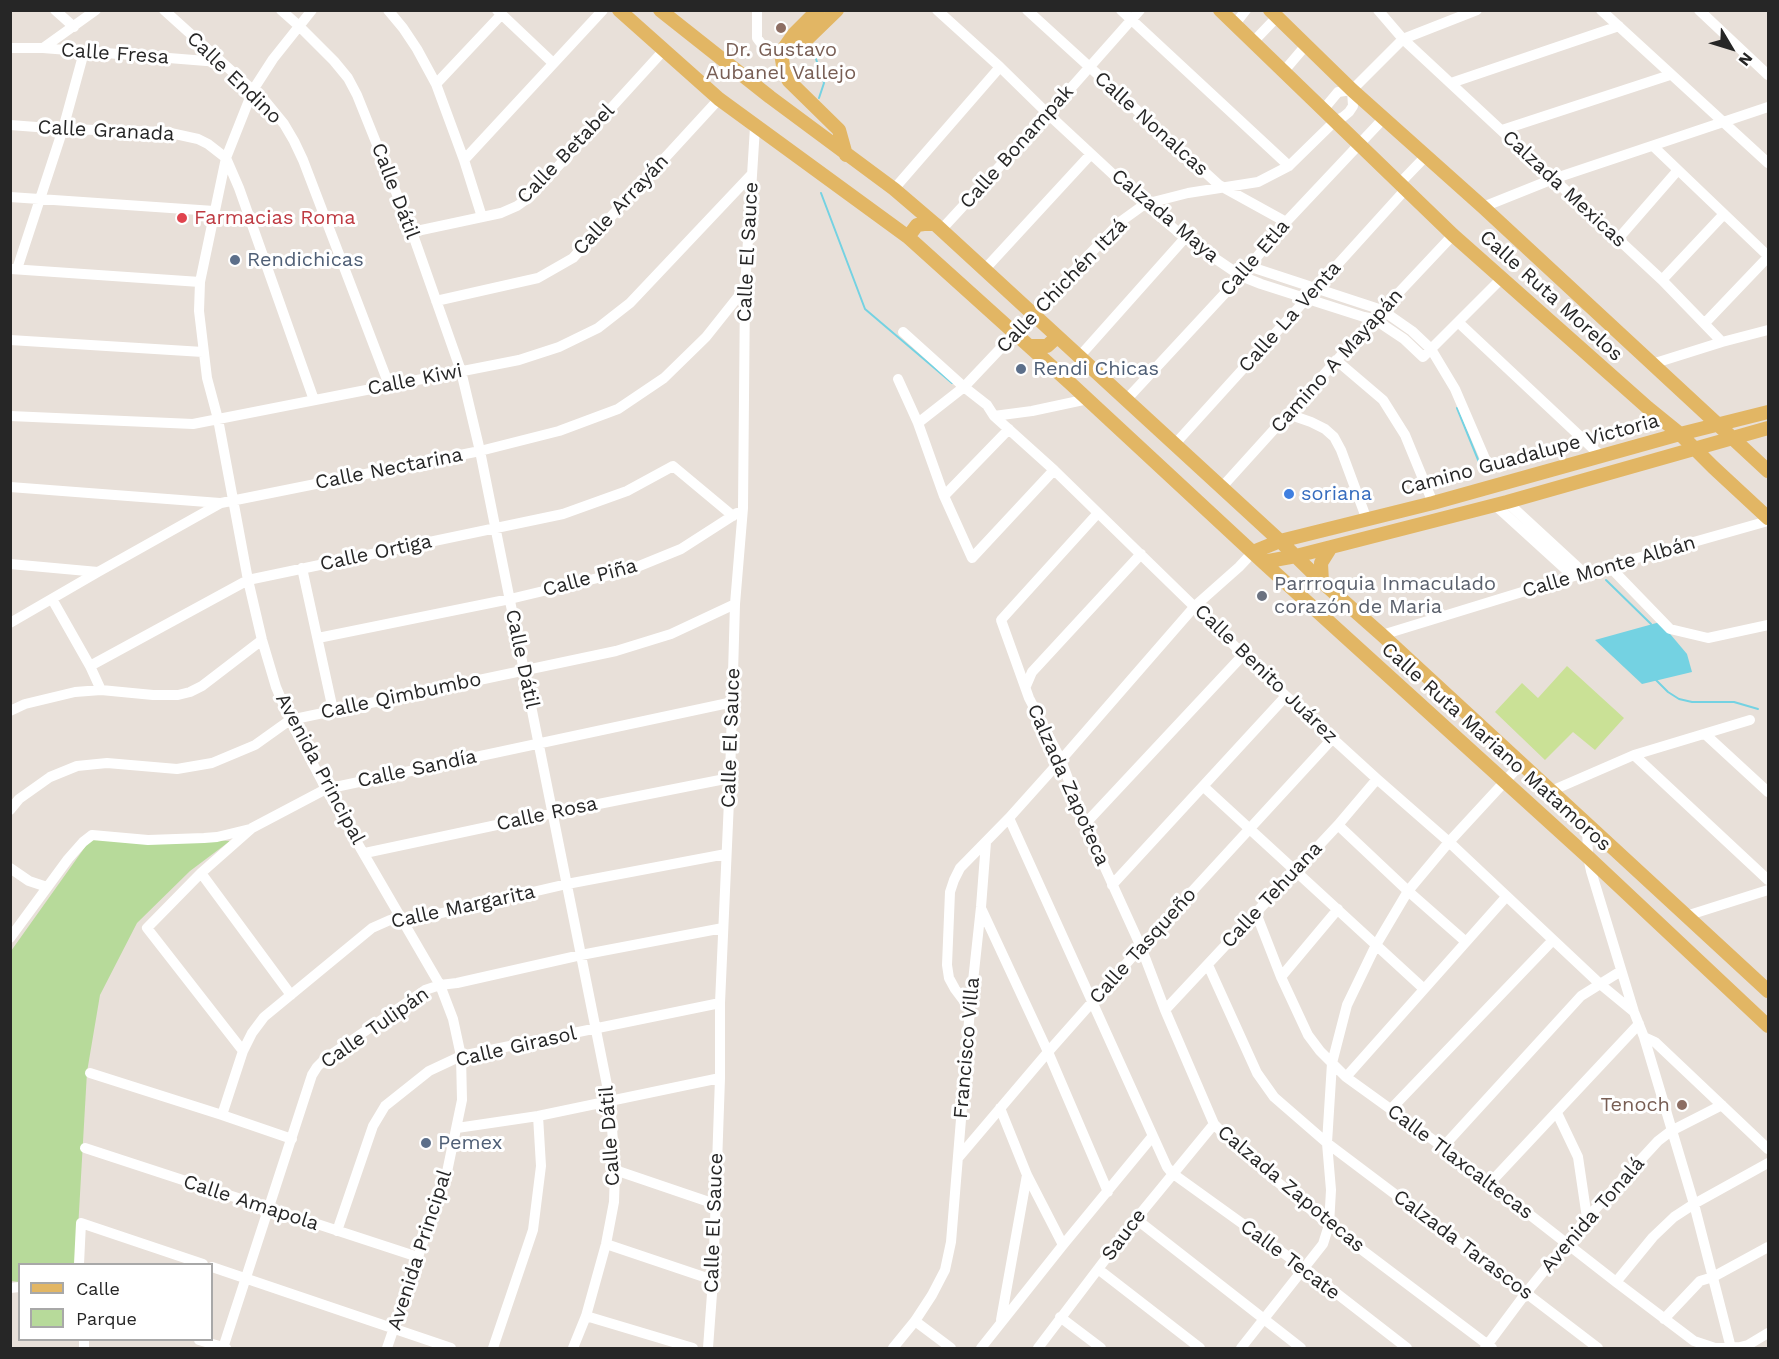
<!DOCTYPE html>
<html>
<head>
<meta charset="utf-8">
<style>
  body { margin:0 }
  #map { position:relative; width:1779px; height:1359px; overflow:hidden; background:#e8e0d9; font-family:"Work Sans",sans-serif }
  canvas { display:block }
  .frame { position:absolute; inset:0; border:12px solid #262626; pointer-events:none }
  .legend { position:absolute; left:18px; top:1263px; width:195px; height:78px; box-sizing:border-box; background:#fff; border:2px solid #a8a8a8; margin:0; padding:8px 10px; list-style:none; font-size:18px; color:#262626 }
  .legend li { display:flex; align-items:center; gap:12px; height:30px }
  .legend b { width:30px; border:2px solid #a8a8a8 }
  .north { position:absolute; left:1701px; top:18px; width:60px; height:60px; -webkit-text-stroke:4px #fff; paint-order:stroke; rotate:128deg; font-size:16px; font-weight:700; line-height:24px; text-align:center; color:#262626 }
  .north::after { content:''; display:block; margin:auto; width:21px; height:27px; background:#262626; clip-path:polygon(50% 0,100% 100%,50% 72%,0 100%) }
</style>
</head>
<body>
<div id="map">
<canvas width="1779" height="1359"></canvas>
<div class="frame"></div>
<ul class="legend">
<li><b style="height:8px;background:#e2b664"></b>Calle</li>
<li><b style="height:16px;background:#b7da9a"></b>Parque</li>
</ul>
<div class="north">N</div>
</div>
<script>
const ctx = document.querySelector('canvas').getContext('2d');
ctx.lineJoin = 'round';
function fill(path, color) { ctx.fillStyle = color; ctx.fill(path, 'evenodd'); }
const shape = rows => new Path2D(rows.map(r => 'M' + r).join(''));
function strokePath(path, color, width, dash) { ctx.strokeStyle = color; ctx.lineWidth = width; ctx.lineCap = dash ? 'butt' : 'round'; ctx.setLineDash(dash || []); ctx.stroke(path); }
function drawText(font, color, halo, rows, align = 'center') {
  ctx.font = font + ' "Work Sans",sans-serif'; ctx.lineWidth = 6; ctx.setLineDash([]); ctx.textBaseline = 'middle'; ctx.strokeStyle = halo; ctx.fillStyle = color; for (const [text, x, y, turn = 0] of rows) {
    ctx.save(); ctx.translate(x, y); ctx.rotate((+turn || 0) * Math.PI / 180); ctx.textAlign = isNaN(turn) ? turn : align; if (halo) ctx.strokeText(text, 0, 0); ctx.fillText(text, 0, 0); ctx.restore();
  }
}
fill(shape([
  [95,833,230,841,190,871,137,923,100,995,87,1072,76,1264,20,1264,19,1282,11,1281,11,951]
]), '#b7da9a');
fill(shape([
  [1567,666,1624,718,1595,750,1573,732,1545,760,1495,712,1522,683,1538,698]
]), '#cae196');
fill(shape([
  [1660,622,1687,654,1692,672,1642,684,1595,640]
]), '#74d2e2');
strokePath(shape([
  [816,59,824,83,819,98],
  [821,193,865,309,952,383],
  [1457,408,1483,472],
  [1606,580,1651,624],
  [1656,680,1668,692,1679,699,1692,702,1734,702,1758,709]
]), '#74d2e2', 2);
strokePath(shape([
  [55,10,74,27],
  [164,10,266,102,284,124,294,141,303,160,389,385],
  [281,10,299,26,334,61,348,78,357,95,412,232,461,371,480,451,610,1100,615,1170,614,1202,606,1244,586,1316,573,1348],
  [312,10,273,59,253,90,226,158,200,282,199,311,207,378,218,419,248,580,262,640,276,687,290,720,326,789,440,985,453,1019,461,1056,462,1100,447,1172,387,1348],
  [388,10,403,28,417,49,436,84,464,160,482,217],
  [497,10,553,63],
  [757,10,757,38,763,46,771,52,781,53],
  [937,10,1000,67,1048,114,1145,204,1185,238,1241,276,1261,284,1364,317,1374,319,1404,339,1423,357,1501,279],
  [1027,10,1219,185,1286,222],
  [1121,10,1289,166],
  [1378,10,1403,39,1662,280,1722,342],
  [1601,10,1768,163],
  [1699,10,1768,75],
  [1235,24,1246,10],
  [1254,41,1277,17],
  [10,48,43,48,219,62],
  [43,48,96,10],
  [1284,71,1307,44],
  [1451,83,1619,26],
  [436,84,501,15],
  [1323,110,1338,92,1352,90],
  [10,125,63,129,166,132,198,139,208,144,226,158,239,188,314,400],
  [1502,130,1670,75],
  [1653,146,1768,256],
  [464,160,603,10],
  [1399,184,1426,156],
  [894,189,1000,67],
  [10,197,214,211],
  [1483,207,1553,179,1768,107],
  [941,230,1048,114,1140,10],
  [412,232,501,213,517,206,531,196,552,173,664,50],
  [1618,239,1678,170],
  [1248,266,1382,310,1412,331,1431,349,1455,389,1486,461],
  [11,269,200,282],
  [17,269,63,129,84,52],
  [985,269,1091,154],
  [1662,280,1724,214],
  [436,301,538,278,573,258,719,99],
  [1458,322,1601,456],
  [1705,323,1768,257],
  [903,332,964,387,987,405,994,416,1054,470,1286,696,1377,779,1449,842,1600,984,1634,1012],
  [10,340,203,352],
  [1079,357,1185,238],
  [1336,360,1383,400,1405,435,1433,503],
  [1652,364,1722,342,1768,330],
  [898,379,918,423,944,496,972,558,1054,470],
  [1126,400,1241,276,1286,222,1384,118],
  [1288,414,1311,422,1325,429,1334,437,1341,450,1367,520],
  [10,416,193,424,519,360,559,347,598,328,630,303,752,174],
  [994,416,1032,411,1088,399],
  [918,423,964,387,1120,222,1145,204,1188,193,1258,182,1289,166,1335,121,1343,117,1349,112,1353,106,1352,90,1403,39,1477,10],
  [1175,444,1405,190],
  [10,487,220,503],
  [1222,487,1374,319,1453,235],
  [944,496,1009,429],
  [1507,502,1584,573],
  [1495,505,1573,576],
  [1098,513,1001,620,1029,698,1061,760,1085,824,1141,947,1165,1010,1214,1124,1238,1149,1329,1225,1492,1348],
  [10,564,98,572],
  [1609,566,1670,629,1708,638,1768,625],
  [302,568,333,710],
  [52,599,90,666,101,690],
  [10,623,98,572,221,503,480,451,559,431,618,409,664,378,706,337,745,288],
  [1382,635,1584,573,1768,521],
  [318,638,510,599,627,571,681,549,737,513],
  [90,666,248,580,563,514,627,491,673,466,733,516],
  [1026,686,1032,672,1141,554],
  [10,711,25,704,75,692,101,690,153,695,178,695,190,692,202,686,262,640],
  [1705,734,1768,792],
  [1634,755,1768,880],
  [1204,787,1424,989],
  [1551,791,1634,755,1750,720],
  [10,810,19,799,50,777,77,766,107,763,177,769,212,763,255,745,290,720,616,651,671,634,735,604],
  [1009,818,1167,1167,1172,1173,1304,1268,1407,1348],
  [1085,824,1244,654],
  [1587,824,1588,857,1591,871,1634,1012,1644,1037,1694,1204,1731,1348],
  [1338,825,1408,891,1466,942],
  [365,853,553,813,730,778],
  [10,868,29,881,47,887],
  [201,873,291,995],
  [1112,885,1286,696],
  [981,908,1048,1052,1108,1192],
  [1256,913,1281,977,1308,1035,1320,1051,1346,1077,1443,1147,1616,1282,1694,1341,1715,1348,1740,1347,1748,1345,1768,1333],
  [1686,916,1768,890],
  [10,938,68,859,83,842,92,835,148,840,204,838,217,837,250,829],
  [1208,965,1257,1073,1274,1097,1327,1143,1526,1293,1598,1348],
  [1281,977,1338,909],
  [970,1009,955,989,949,978,947,965,950,892,954,880,960,868,1009,818,1061,760,1195,606,1239,567,1253,552],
  [1165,1010,1338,825,1377,779],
  [1644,1037,1655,1042,1768,1149],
  [243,1051,147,928,201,873,252,828,326,789,733,702],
  [90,1073,222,1115,292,1139],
  [1346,1077,1506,897],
  [1000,1108,1027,1175,1063,1245],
  [1391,1109,1553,940],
  [1557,1113,1578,1157,1587,1218],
  [222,1115,243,1051,252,1033,264,1017,372,928,390,920,416,919,567,884,726,854],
  [457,1128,538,1116,720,1078],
  [1443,1147,1581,996,1621,971],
  [85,1148,418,1257],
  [958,1158,1048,1052,1141,947,1333,738],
  [615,1170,715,1204],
  [1490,1183,1639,1024],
  [1136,1219,1301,1348],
  [337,1231,373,1126,385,1106,429,1071,461,1056,720,1003],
  [606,1244,713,1280],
  [79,1264,81,1223,203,1264],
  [212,1267,451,1348],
  [1098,1269,1200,1348],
  [1616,1282,1653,1237,1674,1217,1694,1204,1768,1163],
  [10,1288,20,1287],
  [586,1316,693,1348],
  [1060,1317,1101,1348],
  [1664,1319,1700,1281,1713,1277,1768,1247],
  [1001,1320,1027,1175],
  [915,1321,951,1348],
  [84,1340,84,1348],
  [199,1340,226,1348],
  [223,1348,312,1075,317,1067,326,1058,425,990,440,985,457,983,581,955,723,928],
  [493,1348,533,1230,541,1166,538,1116],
  [708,1348,713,1280,720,1078,720,1003,730,778,735,604,743,508,745,288,755,127],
  [893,1348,915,1321,932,1295,945,1270,951,1242,970,1009,981,907,986,842],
  [981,1348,1063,1245,1152,1137],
  [1038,1348,1136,1219,1214,1124],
  [1241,1348,1323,1244,1329,1225,1331,1190,1327,1143,1332,1063,1347,1005,1376,945,1408,891,1449,842,1521,764],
  [1485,1348,1526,1293,1587,1218,1658,1141,1671,1131,1722,1105]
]), '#fff', 10);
strokePath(shape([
  [619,10,719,99,908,237,1070,383,1263,562,1588,857,1768,1026],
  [660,10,770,97,894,189,935,224,1280,541,1322,582,1382,635,1768,991],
  [1220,10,1453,235,1648,408,1680,434,1713,467,1768,518],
  [1270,10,1352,90,1483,207,1768,471],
  [782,51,794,34,818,10],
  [781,53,784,72,789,81,839,130,846,155],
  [781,53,803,43,837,10],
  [908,237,917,225,924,224,935,224],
  [1030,346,1047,346,1057,337],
  [1253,552,1280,541,1433,503,1680,434,1768,412],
  [1263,562,1296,556,1507,502,1768,428],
  [1322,582,1321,563,1331,547]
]), '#e2b664', 14);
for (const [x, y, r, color] of [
  [781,28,6,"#8d6e63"],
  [182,218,6,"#e0444e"],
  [235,260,6,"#5c6f8a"],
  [1021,369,6,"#5c6f8a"],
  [1289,494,6,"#3f7fe0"],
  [1262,596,6,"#6b7280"],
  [1682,1105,6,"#8d6e63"],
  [426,1143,6,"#5c6f8a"]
]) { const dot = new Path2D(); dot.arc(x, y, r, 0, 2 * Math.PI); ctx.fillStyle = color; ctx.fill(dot); strokePath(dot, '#fff', 2); }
drawText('20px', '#785e54', '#fff', [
  ["Dr. Gustavo",781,50],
  ["Aubanel Vallejo",781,73],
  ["Tenoch",1670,1105,"right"]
]);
drawText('20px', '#262626', '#fff', [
  ["Calle Fresa",115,54,4],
  ["Calle Endino",234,78,44],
  ["Calle Nonalcas",1151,124,42],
  ["Calle Granada",106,131,3],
  ["Calle Bonampak",1017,147,-48],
  ["Calle Betabel",566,154,-46],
  ["Calzada Mexicas",1564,189,43],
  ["Calle Dátil",395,191,69],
  ["Calle Arrayán",621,205,-47],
  ["Calzada Maya",1165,216,40],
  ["Calle El Sauce",748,252,-87],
  ["Calle Etla",1255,258,-49],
  ["Calle Chichén Itzá",1062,286,-46],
  ["Calle Ruta Morelos",1551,296,42],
  ["Calle La Venta",1290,317,-48],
  ["Camino A Mayapán",1337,361,-48],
  ["Calle Kiwi",415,380,-11],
  ["Camino Guadalupe Victoria",1530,455,-15],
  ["Calle Nectarina",389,469,-11],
  ["Calle Ortiga",376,553,-12],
  ["Calle Monte Albán",1609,567,-16],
  ["Calle Piña",590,578,-15],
  ["Calle Dátil",522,659,78],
  ["Calle Benito Juárez",1266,674,44],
  ["Calle Qimbumbo",401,696,-12],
  ["Calle El Sauce",731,738,-88],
  ["Calle Ruta Mariano Matamoros",1496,747,42],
  ["Avenida Principal",320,769,62],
  ["Calle Sandía",417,769,-12],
  ["Calzada Zapoteca",1068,785,66],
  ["Calle Rosa",547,814,-12],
  ["Calle Tehuana",1272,895,-47],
  ["Calle Margarita",463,907,-12],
  ["Calle Tasqueño",1143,946,-48],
  ["Calle Tulipán",375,1028,-35],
  ["Calle Girasol",516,1047,-13],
  ["Francisco Villa",967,1048,-85],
  ["Calle Dátil",610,1136,-94],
  ["Calle Tlaxcaltecas",1460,1162,37],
  ["Calzada Zapotecas",1291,1189,40],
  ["Calle Amapola",251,1203,18],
  ["Avenida Tonalá",1593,1215,-49],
  ["Calle El Sauce",714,1223,-88],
  ["Sauce",1124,1235,-53],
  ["Calzada Tarascos",1463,1245,37],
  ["Avenida Principal",420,1250,-72],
  ["Calle Tecate",1290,1260,37]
]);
drawText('20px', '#be3a42', '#fff', [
  ["Farmacias Roma",194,218]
], 'left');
drawText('20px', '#4e5e75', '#fff', [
  ["Rendichicas",247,260],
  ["Rendi Chicas",1033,369],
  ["Pemex",438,1143]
], 'left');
drawText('20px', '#366cbe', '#fff', [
  ["soriana",1301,494]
], 'left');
drawText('20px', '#5b616d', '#fff', [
  ["Parrroquia Inmaculado",1274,584],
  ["corazón de Maria",1274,607]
], 'left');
</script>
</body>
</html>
